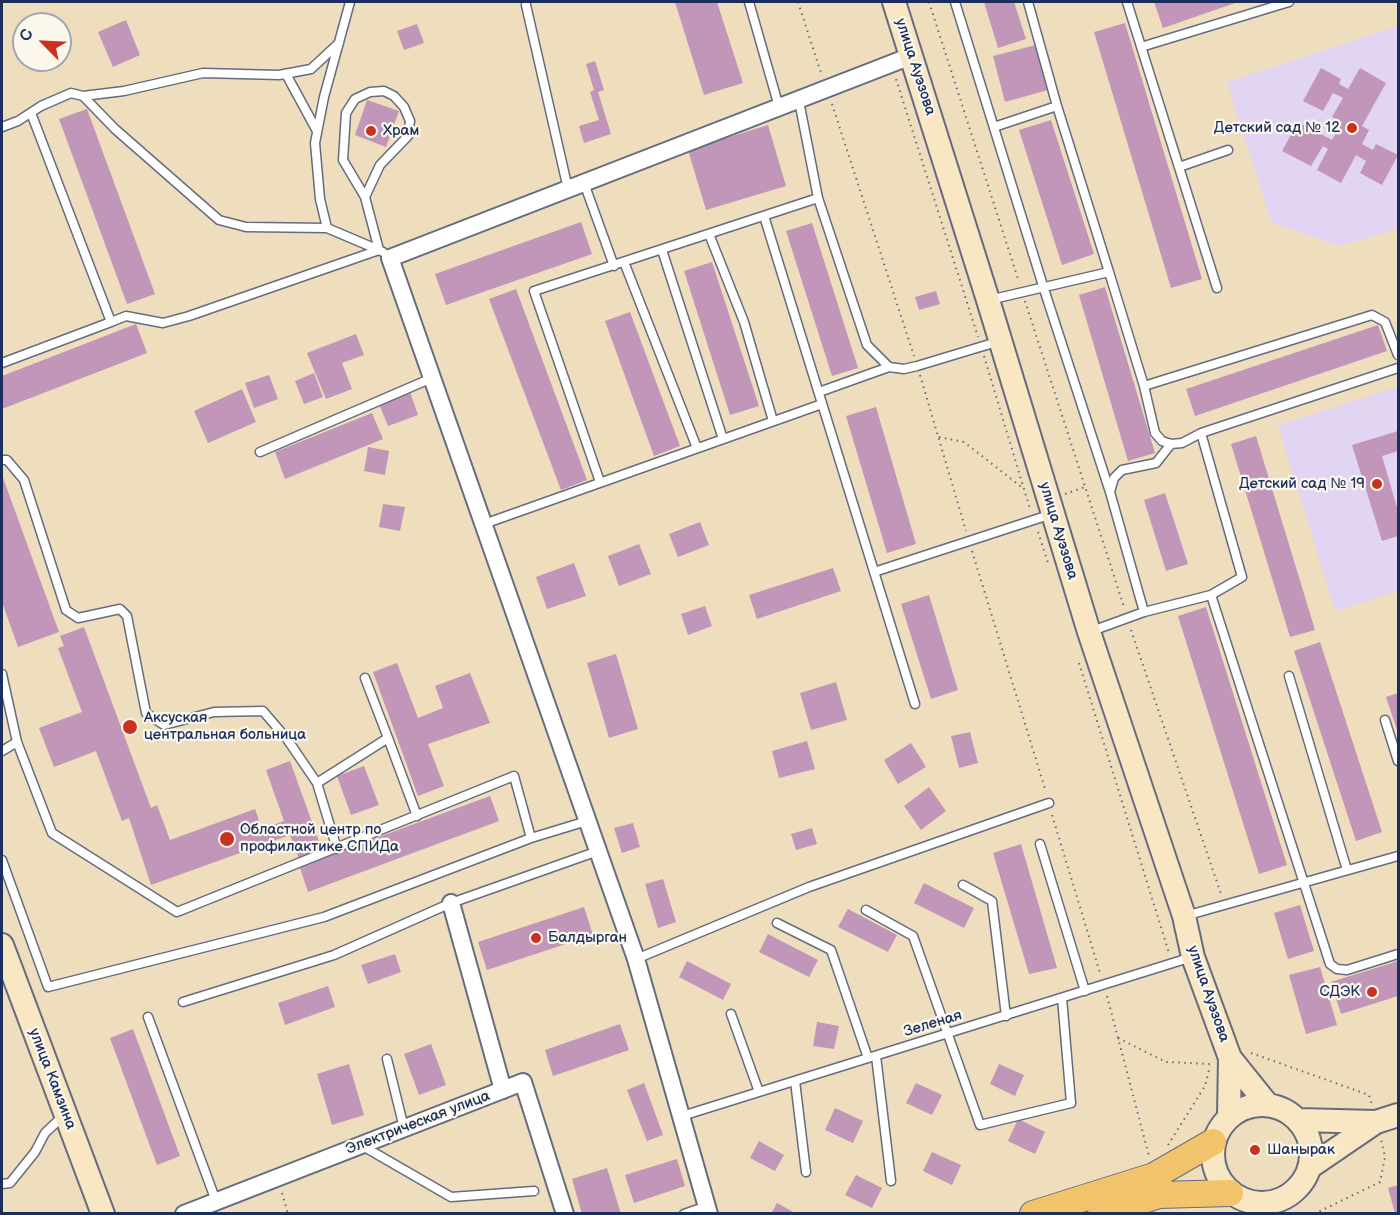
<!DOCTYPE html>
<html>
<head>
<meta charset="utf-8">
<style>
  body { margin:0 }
  #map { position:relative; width:1400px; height:1215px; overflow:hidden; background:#eedebd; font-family:"Balsamiq Sans",sans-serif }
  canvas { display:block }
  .frame { position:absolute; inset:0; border:3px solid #1b2f5e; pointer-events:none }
  .north { position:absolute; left:12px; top:12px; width:60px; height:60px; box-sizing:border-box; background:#fbf7ec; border:2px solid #a1a7b3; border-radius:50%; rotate:294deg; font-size:16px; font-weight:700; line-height:24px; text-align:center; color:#1b2f5e }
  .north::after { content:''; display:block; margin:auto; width:21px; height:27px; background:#c8321e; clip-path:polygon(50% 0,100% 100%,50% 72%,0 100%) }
</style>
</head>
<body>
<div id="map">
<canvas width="1400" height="1215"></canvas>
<div class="frame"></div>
<div class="north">С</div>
</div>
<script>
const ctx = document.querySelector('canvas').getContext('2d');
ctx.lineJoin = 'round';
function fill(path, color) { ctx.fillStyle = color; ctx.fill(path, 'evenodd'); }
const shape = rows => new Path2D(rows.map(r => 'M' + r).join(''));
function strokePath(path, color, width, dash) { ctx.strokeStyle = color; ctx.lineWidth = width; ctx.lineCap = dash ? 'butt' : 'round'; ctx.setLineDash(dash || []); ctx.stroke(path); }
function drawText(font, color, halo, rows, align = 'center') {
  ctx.font = font + ' "Balsamiq Sans",sans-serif'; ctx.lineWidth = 4.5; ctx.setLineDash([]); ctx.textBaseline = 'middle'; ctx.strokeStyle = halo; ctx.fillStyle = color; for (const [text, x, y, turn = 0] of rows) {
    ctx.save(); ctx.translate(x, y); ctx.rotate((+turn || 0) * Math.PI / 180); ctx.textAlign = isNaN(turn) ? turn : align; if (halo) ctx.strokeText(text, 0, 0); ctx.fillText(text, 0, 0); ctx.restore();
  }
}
fill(shape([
  [1398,26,1398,229,1338,246,1271,222,1227,82],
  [1398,387,1398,591,1335,611,1278,425]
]), '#e2d4f3');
fill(shape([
  [675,2,717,2,743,83,704,95],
  [984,2,1014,2,1026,39,998,48],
  [1154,2,1238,2,1163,28],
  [126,20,140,55,113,67,98,32],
  [1125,23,1202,279,1171,288,1094,32],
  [417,24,424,43,404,50,397,31],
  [1036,45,1048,90,1005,102,993,56],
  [595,61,604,90,598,92,611,134,584,143,579,126,599,120,590,92,594,90,586,64],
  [1321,68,1341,79,1339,84,1348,89,1360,68,1386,83,1362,126,1369,130,1362,144,1373,150,1376,144,1398,155,1382,185,1360,173,1366,161,1356,155,1341,183,1317,170,1328,149,1323,146,1311,166,1282,151,1298,122,1332,140,1342,122,1332,117,1343,98,1333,93,1323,111,1303,101],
  [367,100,399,111,386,147,355,135],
  [87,109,155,294,127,304,59,119],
  [1051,120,1094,254,1062,265,1019,130],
  [768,125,786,186,706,210,688,150],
  [581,222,592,254,446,305,435,274],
  [812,223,858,368,832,376,786,231],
  [712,262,759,406,730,415,684,271],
  [1105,287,1155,453,1128,461,1079,295],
  [516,289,587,480,561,490,489,299],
  [936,291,940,304,919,310,915,297],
  [630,312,680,446,654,456,605,321],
  [136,324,147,353,2,409,2,376],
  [1378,325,1387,351,1195,416,1186,389],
  [356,334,364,355,342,363,352,389,326,399,307,353],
  [314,373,323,397,304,404,295,381],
  [269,375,278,399,254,408,245,383],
  [242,389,256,422,208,443,194,411],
  [410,392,418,415,388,426,379,404],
  [876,407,916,544,887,553,846,416],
  [372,413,383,439,285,479,275,452],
  [1398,431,1398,451,1382,456,1398,511,1398,536,1382,541,1352,445],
  [1256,436,1315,630,1290,637,1231,444],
  [368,447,389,451,385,475,364,471],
  [2,475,59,632,18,647,2,602],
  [1165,493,1188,564,1166,571,1144,500],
  [383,504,405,507,400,531,379,527],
  [700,522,709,545,678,557,669,534],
  [639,544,651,574,619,586,608,556],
  [574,563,586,596,547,609,536,577],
  [833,568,841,591,757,619,749,595],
  [929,595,958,690,931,699,901,604],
  [705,606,712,626,688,635,681,614],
  [1206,607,1287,865,1259,874,1178,616],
  [84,627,151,808,157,805,170,840,255,809,262,829,284,821,266,770,290,761,322,850,316,853,319,859,490,796,499,821,308,892,300,868,307,865,305,857,299,859,290,835,151,885,129,818,122,821,96,751,54,767,39,728,82,712,58,648,64,646,60,636],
  [1320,642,1382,832,1356,841,1294,651],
  [616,654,638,729,609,738,587,663],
  [397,663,418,718,443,708,435,686,470,673,490,723,428,744,444,786,418,796,373,672],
  [836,682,847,720,811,730,800,693],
  [1398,693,1398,733,1386,697],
  [970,732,978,763,959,768,951,736],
  [807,741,815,769,779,778,772,751],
  [911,743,926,767,898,784,884,760],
  [364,766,379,805,351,815,337,776],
  [929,787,946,811,921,830,904,806],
  [633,823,640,847,622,853,614,828],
  [812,828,817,844,796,850,791,834],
  [1021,844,1057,968,1029,974,993,853],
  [663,879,676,922,658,928,645,884],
  [924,883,974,908,964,928,914,903],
  [1300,905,1314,951,1288,959,1274,913],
  [584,907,593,935,487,970,478,942],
  [848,909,897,935,888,952,838,927],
  [768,934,818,960,809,977,759,952],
  [395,954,401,972,368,984,361,965],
  [687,961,731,984,723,1000,679,977],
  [1398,961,1398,996,1341,1014,1331,982],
  [1320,967,1337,1025,1306,1034,1289,975],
  [328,986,335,1007,285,1025,278,1003],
  [817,1022,839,1026,834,1049,813,1046],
  [620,1024,629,1050,553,1076,545,1050],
  [133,1029,180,1156,157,1165,110,1038],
  [431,1044,446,1085,419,1095,404,1054],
  [349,1064,364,1115,332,1125,317,1074],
  [999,1064,1024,1075,1015,1096,990,1084],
  [644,1083,663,1135,647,1141,627,1090],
  [916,1083,942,1095,932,1115,906,1103],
  [835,1108,863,1121,853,1143,825,1130],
  [1018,1119,1045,1132,1035,1154,1008,1141],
  [759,1141,784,1155,775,1171,750,1158],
  [932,1152,961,1165,952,1185,923,1171],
  [677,1159,685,1186,634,1203,625,1175],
  [607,1168,621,1214,582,1214,572,1179],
  [856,1175,882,1188,872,1208,845,1195],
  [1398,1185,1398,1213,1395,1213,1388,1188],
  [777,1203,797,1214,771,1214]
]), '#c196b8');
const lane = shape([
  [749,2,779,107],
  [955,2,1044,289,1110,492],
  [1028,2,1057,106,1109,272],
  [1127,2,1217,288],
  [526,5,568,189],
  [1141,47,1289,2],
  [286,74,317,131],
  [83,96,124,91,203,73,279,75,311,69,339,43],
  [2,127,18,121,41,106,71,93,83,96,115,129,219,220,246,227,327,228,379,250],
  [994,127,1057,106],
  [1179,167,1228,150],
  [584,183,614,266],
  [365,197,380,165,408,136,410,121,404,107,394,96,384,91,370,92,355,99,346,113,343,160,365,197,379,250,383,252],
  [818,198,867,345,889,367,904,369,917,366,1000,341],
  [764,216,915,704],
  [327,228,320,199,315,143,324,97,350,2],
  [709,234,744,322,773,421],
  [662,250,723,439],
  [624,262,697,448],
  [989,300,1109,272,1144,386,1155,433,1162,441,1171,444,1182,443,1201,433,1398,368],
  [111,322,126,316,163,323,189,316,379,250],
  [2,363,111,322,31,113],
  [1144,386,1372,315,1385,322,1398,355],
  [819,392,889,367],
  [260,452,432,378],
  [2,460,7,460,24,480,66,610,78,618,120,609,127,616,146,713,164,725,214,712,263,711,287,739,317,783],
  [600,482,534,291,818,198,799,101],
  [484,524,822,404],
  [874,572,1052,514],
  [1211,595,1330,964,1337,969,1347,970,1398,954],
  [1144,612,1110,492,1114,478,1122,470,1156,463,1171,444],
  [1089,632,1144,612,1211,595,1242,577,1201,433],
  [2,674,17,742,2,751],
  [1289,676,1347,870],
  [365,678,388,738],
  [1385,720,1398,761],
  [17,742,52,833,177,912,514,776,531,838],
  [1040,844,1085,991],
  [337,849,317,783,388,738,417,816],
  [2,860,48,987,324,917,531,838,587,821],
  [963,885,992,901,1006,1016],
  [866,910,913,936,980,1125,1071,1103,1062,998],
  [1185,916,1398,856],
  [777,923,831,950,868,1058],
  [636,959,809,887,1049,803],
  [183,1002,334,955,451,903,598,851],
  [731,1014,759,1092],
  [148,1017,216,1201],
  [876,1056,891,1181],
  [387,1059,404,1128],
  [795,1081,806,1172],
  [682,1116,1192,957],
  [361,1145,451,1197,534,1191],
  [2,1184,10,1183,35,1152,45,1133,63,1116],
  [684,1214,707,1206]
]);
const street = shape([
  [451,903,503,1090],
  [184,1214,523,1082,565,1214],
  [709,1214,636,959,390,258,911,56]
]);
const secondary = shape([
  [894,2,988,300,1089,632,1184,916,1193,957,1230,1058,1267,1104],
  [2,945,103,1214],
  '1213 1154a49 49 0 1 1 98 0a49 49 0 1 1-98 0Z',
  [1229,1115,1230,1058],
  [1299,1120,1376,1122],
  [1310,1167,1376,1122,1398,1115]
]);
const primary = shape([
  [1033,1214,1154,1176,1213,1142],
  [1101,1214,1159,1195,1230,1193]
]);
strokePath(lane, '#656c7f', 11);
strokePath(street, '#656c7f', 20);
strokePath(secondary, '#656c7f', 26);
strokePath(primary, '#656c7f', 28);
strokePath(shape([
  [798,2,821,73],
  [929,2,1019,282],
  [896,79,978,337],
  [832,104,914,356],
  [1025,301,1124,607],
  [984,356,1030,509],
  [920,375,966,531],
  [939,437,964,442,1024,489],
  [1065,494,1085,487],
  [1038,532,1048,563],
  [972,551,1046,792],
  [1131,630,1221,894],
  [1079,663,1169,953],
  [1052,815,1100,973],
  [1107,996,1149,1156],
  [1118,1038,1166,1062,1211,1064],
  [1251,1053,1369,1095,1372,1105],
  [1168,1145,1205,1086,1210,1066],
  [282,1193,288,1214],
  [1314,1214,1380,1182,1385,1157,1381,1139]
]), '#656c7f', 2, [1.5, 4.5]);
strokePath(lane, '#fff', 8);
strokePath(street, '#fff', 16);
strokePath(secondary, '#f9e7c3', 22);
strokePath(primary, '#f1c36a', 26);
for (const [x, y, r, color] of [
  [1352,128,6,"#c8321e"],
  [371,131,6,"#c8321e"],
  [1377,484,6,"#c8321e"],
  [130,727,8,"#c8321e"],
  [227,839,8,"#c8321e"],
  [536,938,6,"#c8321e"],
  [1372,992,6,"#c8321e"],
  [1255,1150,6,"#c8321e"]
]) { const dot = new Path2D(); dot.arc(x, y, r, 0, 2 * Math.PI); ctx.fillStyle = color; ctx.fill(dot); strokePath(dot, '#fbf7ec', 2); }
drawText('15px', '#1b2f5e', '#fbf7ec', [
  ["улица Ауэзова",915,67,72],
  ["улица Ауэзова",1058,531,73],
  ["улица Ауэзова",1208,994,71],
  ["Зеленая",933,1024,-17],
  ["улица Камзина",52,1079,69],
  ["Электрическая улица",418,1123,-21]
]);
drawText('15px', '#1b2f5e', '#fbf7ec', [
  ["Детский сад № 12",1340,128,"right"],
  ["Храм",383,131],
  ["Детский сад № 19",1365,484,"right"],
  ["Аксуская",144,718],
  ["центральная больница",144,735],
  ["Областной центр по",240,830],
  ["профилактике СПИДа",240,847],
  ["Балдырган",548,938],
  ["СДЭК",1360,992,"right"],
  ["Шанырак",1267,1150]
], 'left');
</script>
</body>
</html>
